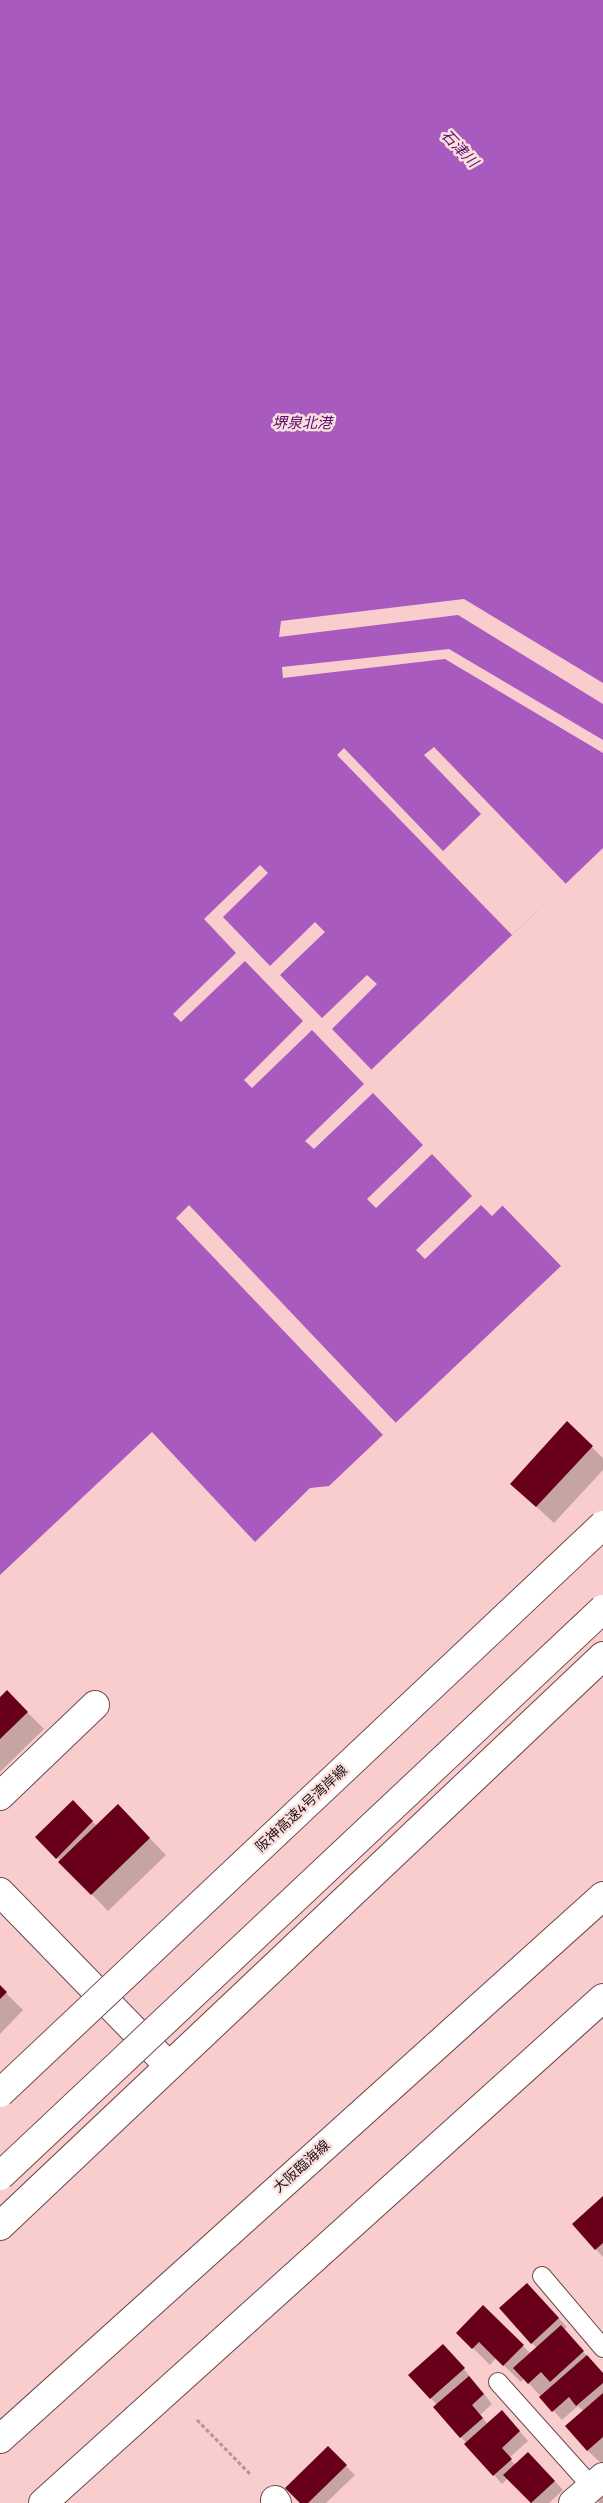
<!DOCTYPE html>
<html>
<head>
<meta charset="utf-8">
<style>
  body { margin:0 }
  canvas { display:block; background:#f9cdcd }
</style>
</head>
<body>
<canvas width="603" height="2503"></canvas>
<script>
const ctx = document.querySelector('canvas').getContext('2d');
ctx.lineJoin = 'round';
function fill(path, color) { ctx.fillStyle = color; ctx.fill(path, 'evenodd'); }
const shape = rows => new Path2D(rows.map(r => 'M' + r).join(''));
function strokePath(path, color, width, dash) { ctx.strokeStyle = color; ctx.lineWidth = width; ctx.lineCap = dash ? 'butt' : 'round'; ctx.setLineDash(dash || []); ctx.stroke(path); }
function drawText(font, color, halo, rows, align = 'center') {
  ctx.font = font + ' "Fira Sans","Noto Sans JP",sans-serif'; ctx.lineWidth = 5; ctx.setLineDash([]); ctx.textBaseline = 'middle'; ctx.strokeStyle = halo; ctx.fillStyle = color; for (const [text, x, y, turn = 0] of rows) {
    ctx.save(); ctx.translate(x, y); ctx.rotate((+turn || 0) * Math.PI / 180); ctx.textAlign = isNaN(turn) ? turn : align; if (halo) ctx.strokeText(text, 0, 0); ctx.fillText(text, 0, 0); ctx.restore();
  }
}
fill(shape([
  [0,0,603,0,603,848,371,1070,561,1266,329,1486,310,1488,255,1542,152,1432,0,1575]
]), '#a85abe');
fill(shape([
  [464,599,603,683,603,704,458,615,279,637,281,621],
  [449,649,603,740,603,753,445,659,283,678,282,667],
  [434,747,566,884,512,935,337,755,344,748,443,851,481,814,424,755],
  [260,865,268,873,223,917,270,966,315,922,325,932,280,975,322,1018,367,975,377,984,332,1029,503,1205,492,1216,481,1205,425,1259,416,1250,472,1196,432,1154,376,1208,367,1199,423,1145,373,1093,314,1149,305,1141,364,1084,312,1030,252,1088,244,1080,303,1021,245,961,181,1022,173,1014,236,953,204,919],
  [189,1205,396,1423,383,1435,176,1218]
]), '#f9cdcd');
fill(shape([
  [567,1423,603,1458,603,1470,554,1523,529,1500],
  [7,1692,44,1729,0,1772,0,1699],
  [73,1802,97,1826,134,1822,166,1855,108,1911,37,1837],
  [0,1987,23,2010,0,2034],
  [603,2198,603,2257,573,2224],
  [536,2293,567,2327,564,2330,603,2374,603,2465,587,2450,583,2411,578,2406,562,2420,524,2378,521,2382,496,2358,490,2365,458,2333,483,2306,531,2354,537,2348,532,2343],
  [452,2354,492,2404,480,2415,488,2424,511,2421,528,2441,509,2458,516,2465,537,2462,563,2490,549,2503,531,2503,508,2478,502,2484,461,2437,437,2405,410,2375],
  [328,2448,355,2475,326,2503,302,2503],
  [603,2492,603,2503,599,2503,596,2499]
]), '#0003');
fill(shape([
  [567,1421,593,1446,536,1507,510,1484],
  [7,1690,28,1712,0,1739,0,1697],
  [73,1800,93,1821,56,1859,35,1837],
  [118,1804,150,1838,91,1895,58,1862],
  [0,1985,7,1992,0,1999],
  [603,2196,603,2243,595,2250,572,2224],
  [527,2283,559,2318,531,2344,499,2308],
  [483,2305,524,2345,503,2366,479,2342,472,2349,456,2333],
  [561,2325,584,2351,550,2382,541,2372,528,2384,513,2368],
  [443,2344,465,2368,430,2399,408,2375],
  [587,2355,603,2373,603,2383,576,2406,569,2397,552,2412,539,2397],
  [469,2376,484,2394,472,2405,483,2418,460,2438,433,2407],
  [603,2393,603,2437,587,2451,565,2426],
  [502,2410,520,2431,502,2448,512,2459,493,2476,464,2444],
  [328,2446,347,2465,308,2503,300,2503,285,2488],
  [528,2452,555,2481,531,2503,503,2475]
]), '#680019');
const lane = shape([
  [542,2276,603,2348],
  [498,2382,592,2487]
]);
const street = shape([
  [0,1796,95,1705],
  [0,1892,169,2066],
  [0,2226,603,1656],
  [275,2500,277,2503],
  [573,2503,603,2477]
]);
const primary = shape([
  [0,2439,603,1896],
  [43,2503,603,1998]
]);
strokePath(lane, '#6f4a4b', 20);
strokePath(street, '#6f4a4b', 30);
strokePath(primary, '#6f4a4b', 30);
strokePath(shape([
  [197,2420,250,2474]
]), '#b79494', 3, [4, 2.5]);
strokePath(lane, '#fff', 18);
strokePath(street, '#fff', 28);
strokePath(primary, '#fff', 28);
const highwayBridge = shape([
  [0,2093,603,1525],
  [0,2176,603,1609]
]);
strokePath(highwayBridge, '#6f4a4b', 30, []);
strokePath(highwayBridge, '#fff', 28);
drawText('14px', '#1f1011', '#fadfdf', [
  ["阪神高速4号湾岸線",302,1809,-43],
  ["大阪臨海線",302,2167,-42]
]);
drawText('italic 15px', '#5b0e6e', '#fadfdf', [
  ["石津川",459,149,46],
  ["堺泉北港",302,424]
]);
</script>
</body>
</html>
